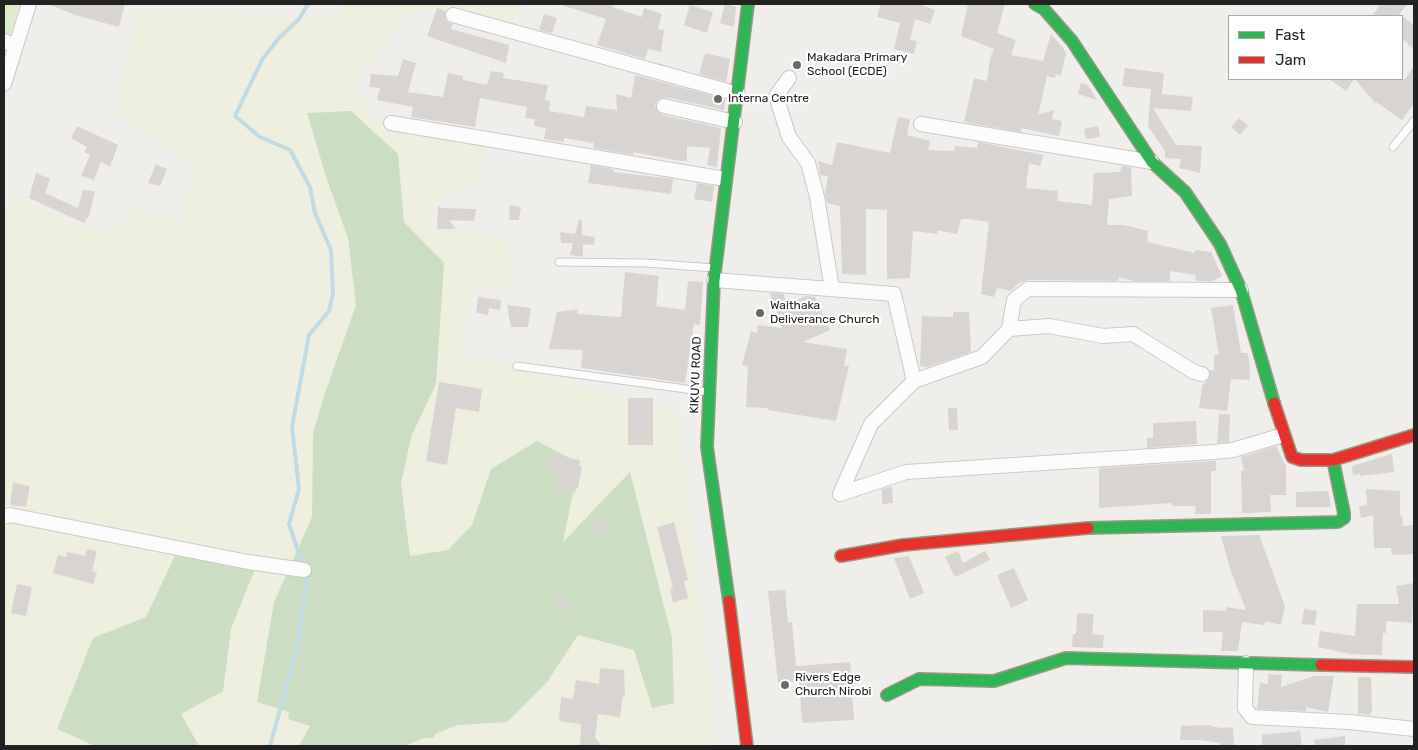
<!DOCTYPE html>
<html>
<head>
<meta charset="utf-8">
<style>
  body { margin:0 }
  #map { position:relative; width:1418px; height:750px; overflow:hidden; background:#f0eeeb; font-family:Rubik,sans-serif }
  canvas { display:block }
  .frame { position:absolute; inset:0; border:5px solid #222; pointer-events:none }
  .legend { position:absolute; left:1228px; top:15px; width:175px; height:65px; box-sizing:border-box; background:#fff; border:1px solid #a7a7a7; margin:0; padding:6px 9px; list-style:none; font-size:15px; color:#222 }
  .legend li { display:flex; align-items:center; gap:10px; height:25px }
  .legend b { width:25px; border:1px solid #a7a7a7 }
</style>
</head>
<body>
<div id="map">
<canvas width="1418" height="750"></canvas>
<div class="frame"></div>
<ul class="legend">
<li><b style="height:6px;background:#30b455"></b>Fast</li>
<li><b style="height:6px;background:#e5322d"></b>Jam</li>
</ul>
</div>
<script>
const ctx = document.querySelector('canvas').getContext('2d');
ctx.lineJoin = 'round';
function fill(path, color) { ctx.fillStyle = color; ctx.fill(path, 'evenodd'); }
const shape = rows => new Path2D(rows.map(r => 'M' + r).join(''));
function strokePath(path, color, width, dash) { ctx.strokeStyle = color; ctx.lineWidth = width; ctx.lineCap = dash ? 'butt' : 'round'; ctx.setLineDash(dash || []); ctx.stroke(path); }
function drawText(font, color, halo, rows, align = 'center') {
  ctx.font = font + ' Rubik,sans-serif'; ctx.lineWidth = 4.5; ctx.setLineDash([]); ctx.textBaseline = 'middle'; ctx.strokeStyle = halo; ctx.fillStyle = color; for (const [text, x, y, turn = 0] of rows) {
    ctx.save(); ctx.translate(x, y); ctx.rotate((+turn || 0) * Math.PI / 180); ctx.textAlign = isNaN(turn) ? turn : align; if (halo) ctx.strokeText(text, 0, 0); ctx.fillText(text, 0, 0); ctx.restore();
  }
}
fill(shape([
  [343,4,519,4,524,6,509,25,414,10,387,41,354,85,372,115,488,144,477,186,438,198,424,227,508,240,511,285,471,289,461,353,679,413,717,746,4,746,4,208,8,209,12,196,110,237,133,207,180,222,194,165,114,113,138,11,338,19]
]), '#efefdf');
fill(shape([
  [4,4,20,4,4,55]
]), '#ddeccb');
fill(shape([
  [351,111,398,154,404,222,444,263,436,384,411,437,401,484,410,556,448,550,472,525,491,469,537,441,579,463,563,542,630,472,672,638,674,703,652,708,634,650,578,635,547,682,507,722,458,725,435,734,434,738,424,738,404,746,299,746,310,726,288,719,289,712,257,702,274,602,312,517,313,433,325,393,356,305,348,238,327,180,307,113],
  [181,543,257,564,231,629,223,691,181,714,199,746,95,746,57,729,93,638,146,617]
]), '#cbdec1');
strokePath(shape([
  [303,566,289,524,299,489,292,427,309,335,329,311,333,294,331,250,315,213,310,187,290,150,260,137,235,116,262,60,278,39,299,19,308,4],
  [270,746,298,645,307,578,305,573]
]), '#bfdbe3', 4);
fill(shape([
  [48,4,125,4,119,27,75,15],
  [564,4,613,4,612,7,642,17,644,8,662,14,658,29,664,30,661,52,648,49,645,59,597,45,606,19,564,6],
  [725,4,736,7,734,27,720,23],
  [881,4,918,4,935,10,930,24,915,19,910,40,917,41,914,54,894,49,900,23,877,17],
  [968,4,1005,4,997,33,1016,40,1011,55,1043,61,1051,34,1063,48,1066,53,1061,76,1056,74,1055,78,1047,76,1038,115,1054,110,1052,119,1062,121,1059,136,1021,128,1021,132,964,122,974,78,987,81,990,58,994,49,961,36],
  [1381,4,1407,4,1398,16,1372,16],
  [690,5,713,12,707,33,684,25],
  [437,8,445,11,446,21,453,24,451,29,509,45,506,63,427,36],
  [544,14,557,18,552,33,539,30],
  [1402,16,1414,25,1414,49,1402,39],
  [705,53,730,59,726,82,699,74],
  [403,59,416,63,408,92,443,97,448,73,463,76,463,80,487,85,491,71,504,73,503,78,548,85,545,100,550,101,549,111,584,117,586,106,617,110,616,94,631,98,635,75,725,99,724,110,666,97,658,100,655,105,658,112,662,115,721,128,717,167,707,165,710,148,687,146,687,161,681,161,633,152,633,155,593,148,594,143,564,138,564,142,544,139,546,128,534,126,535,119,525,118,527,107,480,98,475,127,411,117,413,107,377,100,380,88,369,87,371,74,398,76],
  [1414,66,1414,103,1402,120,1376,102,1375,103,1355,79,1405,79],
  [1125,68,1164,73,1162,94,1193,97,1191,111,1153,108,1176,145,1202,146,1200,173,1179,168,1181,159,1165,158,1165,151,1148,126,1151,89,1122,86],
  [1329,79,1354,79,1346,91],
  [1081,83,1088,85,1097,100,1078,94],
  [898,117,910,119,907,135,930,141,928,150,954,151,955,146,977,148,978,142,1043,155,1040,166,1029,163,1026,188,1058,191,1057,201,1092,205,1094,173,1120,172,1122,166,1131,167,1132,196,1109,199,1107,225,1124,225,1148,231,1147,242,1195,253,1195,250,1211,252,1222,276,1212,281,1196,281,1195,275,1170,271,1170,281,1133,281,1119,277,1118,281,1028,280,1019,283,1011,291,997,288,994,297,981,294,989,222,968,219,961,219,957,234,938,230,937,234,913,231,910,278,887,279,887,210,866,209,866,275,842,274,840,206,827,203,825,193,828,176,820,175,818,161,832,165,837,142,890,153],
  [1239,118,1248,126,1240,135,1231,127],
  [77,126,118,145,110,167,101,162,94,180,81,176,90,155,84,152,87,147,71,138],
  [1098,126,1100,137,1086,139,1084,129],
  [156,164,167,169,160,186,148,183],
  [591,165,613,169,613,172,673,179,671,194,588,183],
  [36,173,50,179,45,193,78,208,83,190,95,191,89,216,84,223,29,198],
  [697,183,714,186,712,202,694,199],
  [438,205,440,208,476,209,474,221,449,220,456,229,437,229],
  [510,205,521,207,519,220,509,220],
  [579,220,582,220,582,235,595,237,594,245,583,244,583,257,570,255,573,243,561,243,560,232,575,234],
  [625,272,659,276,656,306,685,310,688,281,703,282,700,325,694,324,685,383,581,368,583,350,549,349,557,312,578,309,577,314,621,317],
  [770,293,784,294,785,300,789,298,791,303,806,296,815,297,830,330,803,342,847,349,844,366,849,366,836,421,768,410,768,408,746,407,748,366,742,365,751,331,757,333,758,325,782,328],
  [478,297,501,300,500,310,489,308,488,315,476,313],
  [507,305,531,308,528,327,511,327],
  [1233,305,1241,353,1247,353,1249,359,1250,380,1231,379,1227,411,1199,408,1202,386,1210,377,1210,370,1214,371,1214,355,1219,355,1211,308],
  [953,312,969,312,971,352,928,367,920,366,922,316,953,317],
  [439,382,482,389,479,412,456,408,447,465,426,461],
  [628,398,653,398,653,445,628,445],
  [948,408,957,408,958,430,949,430],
  [1219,414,1230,414,1229,442,1217,443],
  [1196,421,1197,444,1147,448,1147,438,1153,438,1153,423],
  [1276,446,1286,466,1286,495,1270,495,1271,512,1242,513,1241,471,1244,470,1241,457],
  [549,454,580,460,579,466,582,466,578,488,576,488,575,493,555,488,557,470,547,468],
  [1392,454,1394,472,1360,476,1360,474,1353,475,1352,466],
  [1216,461,1216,471,1211,471,1211,514,1195,514,1196,506,1172,506,1172,503,1099,508,1099,468],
  [13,483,30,486,26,507,10,505],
  [892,486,893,503,882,504,882,489],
  [1366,489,1400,491,1400,516,1402,515,1403,526,1413,525,1414,554,1392,555,1391,548,1374,548,1373,515,1361,518,1359,507,1367,505],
  [1328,491,1331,507,1296,507,1296,492],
  [604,520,605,534,593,536,591,521],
  [674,522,688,580,684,581,688,598,673,603,670,589,673,588,657,527],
  [1259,535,1285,606,1281,625,1265,621,1264,625,1242,622,1238,651,1221,651,1223,632,1203,632,1203,610,1226,611,1226,607,1246,610,1231,572,1221,536],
  [87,549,97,551,92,571,97,572,93,584,53,573,58,555,66,557,67,552,85,556],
  [958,551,963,563,985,551,990,560,955,577,945,557],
  [909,556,924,593,910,599,894,558],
  [1014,568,1028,600,1011,608,997,575],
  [1414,583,1412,623,1386,621,1386,633,1383,633,1382,655,1350,654,1318,647,1320,631,1355,636,1357,604,1399,604,1396,586],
  [17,584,32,587,26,616,11,613],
  [785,590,788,623,792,622,796,666,850,662,854,720,802,723,799,681,778,683,768,591],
  [567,596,568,610,557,611,556,597],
  [1304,609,1317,611,1315,625,1302,624],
  [1077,613,1094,614,1092,634,1104,635,1103,648,1072,647,1073,634,1076,634],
  [600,668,624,670,625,696,623,696,620,717,598,714,595,738,602,746,580,746,581,724,559,721,561,697,573,699,576,680,599,684],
  [1268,674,1282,675,1281,687,1314,676,1334,676,1328,712,1306,707,1306,711,1257,709,1260,683,1268,684],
  [1358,677,1371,677,1372,710,1370,715,1358,714],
  [1209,725,1220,728,1233,727,1234,746,1221,746,1221,743,1201,740,1180,740,1181,726],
  [1300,731,1302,746,1262,746,1262,735],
  [1345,736,1345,746,1315,746,1314,740]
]), '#d7d4d2');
const lane = shape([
  [1393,147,1414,121],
  [559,262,646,263,714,268],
  [517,366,708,392]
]);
const street = shape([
  [453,15,738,94],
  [4,41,16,46],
  [789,78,776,96,789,137,808,163,817,197,832,289],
  [4,84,29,4],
  [664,106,735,122],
  [391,123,725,179],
  [921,124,1152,162],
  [714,280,894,294,914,381,871,424,840,494],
  [1009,329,1049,326,1103,336,1133,334,1194,372,1202,374],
  [914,381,982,357,1009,329,1014,300,1028,289,1241,290],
  [840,494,906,472,1214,452,1233,450,1283,435],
  [4,517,10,515,248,562,304,570],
  [1246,663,1245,708,1252,717,1349,722,1414,729]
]);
const fast = shape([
  [1035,4,1044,9,1072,41,1152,162,1185,192,1220,244,1241,290,1274,403],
  [1088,528,1338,522,1344,518,1344,513,1333,460],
  [729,601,707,447,714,280,748,4],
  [887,695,919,679,994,681,1066,658,1321,665]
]);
const jam = shape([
  [1274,403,1292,457,1301,460,1333,460,1414,435],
  [841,556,903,545,1088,528],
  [729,601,747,746],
  [1321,665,1414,667]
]);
strokePath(lane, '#c9c8c7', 9);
strokePath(street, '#c9c8c7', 16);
strokePath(fast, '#999a82', 14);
strokePath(jam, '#999a82', 14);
strokePath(lane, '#fdfcfc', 7);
strokePath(street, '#fdfcfc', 14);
strokePath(fast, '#30b455', 11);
strokePath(jam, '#e5322d', 11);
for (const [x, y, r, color] of [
  [797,65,5,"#6a6968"],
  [718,99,5,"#6a6968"],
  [760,313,5,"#6a6968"],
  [785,685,5,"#6a6968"]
]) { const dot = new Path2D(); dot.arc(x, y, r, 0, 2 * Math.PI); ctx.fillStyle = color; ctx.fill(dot); strokePath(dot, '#fff', 2); }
drawText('12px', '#222', '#fff', [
  ["Makadara Primary",807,58],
  ["School (ECDE)",807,72],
  ["Interna Centre",728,99],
  ["Waithaka",770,306],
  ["Deliverance Church",770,320],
  ["Rivers Edge",795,678],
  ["Church Nirobi",795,692]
], 'left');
drawText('12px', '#222', '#fff', [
  ["KIKUYU ROAD",696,375,-88]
]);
</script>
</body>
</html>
